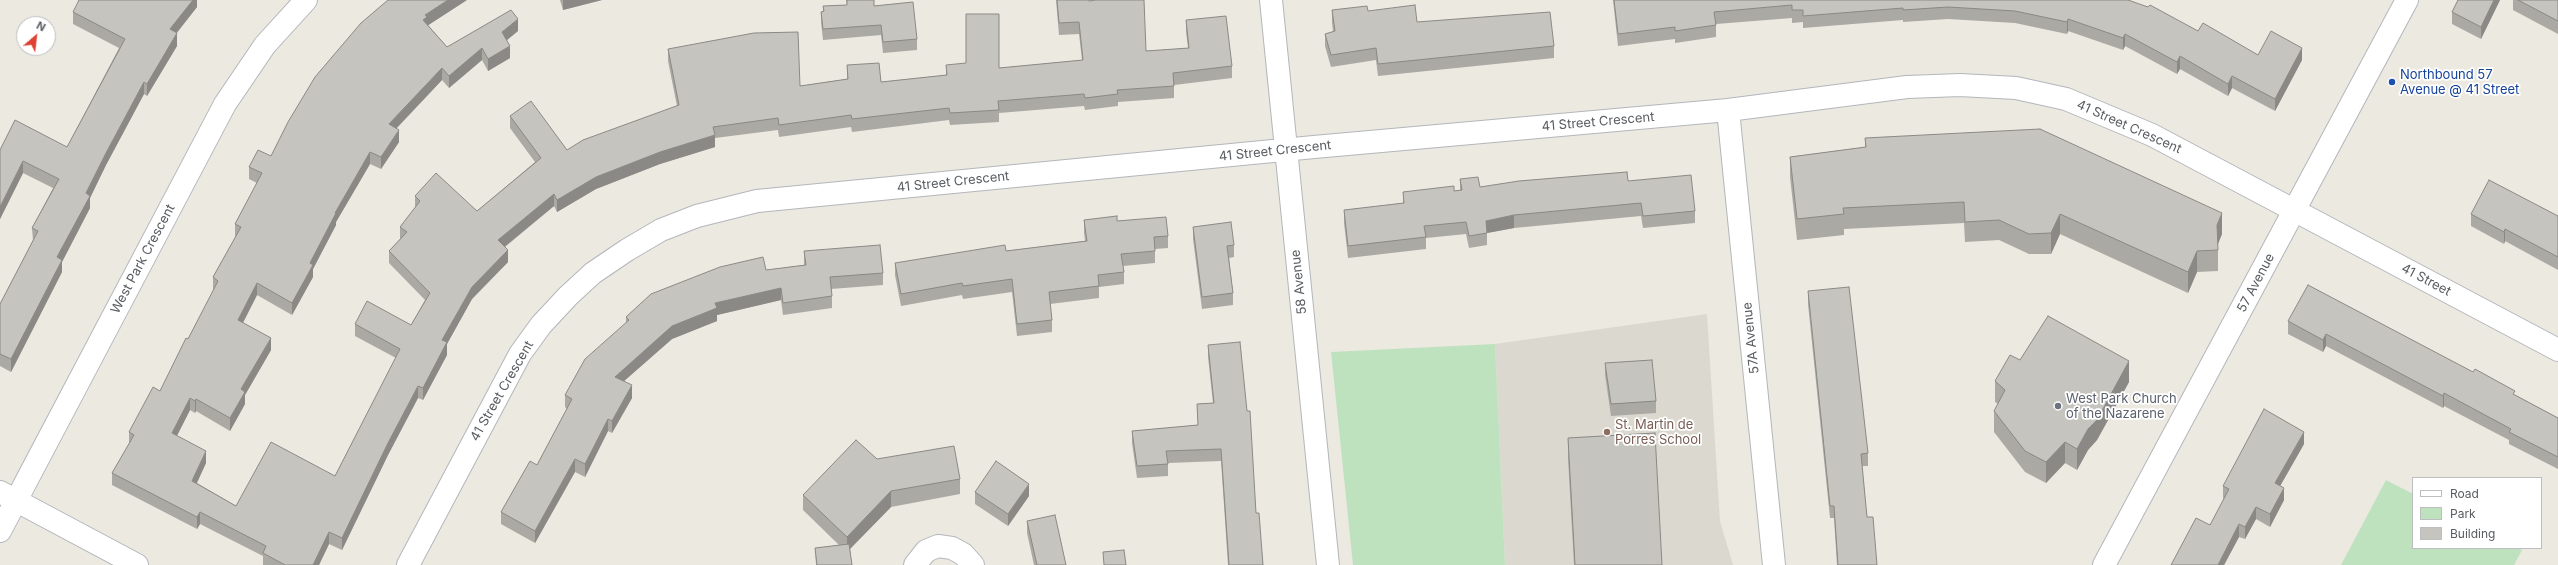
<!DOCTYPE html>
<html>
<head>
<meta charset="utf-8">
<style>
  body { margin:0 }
  #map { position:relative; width:2558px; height:565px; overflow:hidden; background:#ece9e0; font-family:Inter,sans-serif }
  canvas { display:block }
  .legend { position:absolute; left:2412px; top:477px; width:130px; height:72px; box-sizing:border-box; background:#fff; border:1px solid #bdbec0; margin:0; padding:5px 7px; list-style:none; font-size:12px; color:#595d61 }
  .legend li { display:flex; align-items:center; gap:8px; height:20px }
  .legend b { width:20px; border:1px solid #bdbec0 }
  .north { position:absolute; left:16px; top:16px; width:40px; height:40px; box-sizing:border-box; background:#fff; border:1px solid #bdbec0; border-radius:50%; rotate:28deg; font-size:11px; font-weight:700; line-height:16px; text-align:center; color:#595d61 }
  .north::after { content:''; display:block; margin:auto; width:14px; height:18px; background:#e04132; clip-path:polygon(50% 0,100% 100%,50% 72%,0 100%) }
</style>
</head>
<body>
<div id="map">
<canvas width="2558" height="565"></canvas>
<ul class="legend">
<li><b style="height:5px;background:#fff"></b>Road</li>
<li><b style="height:11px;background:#bee2be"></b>Park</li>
<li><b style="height:11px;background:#c6c4be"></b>Building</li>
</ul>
<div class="north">N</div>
</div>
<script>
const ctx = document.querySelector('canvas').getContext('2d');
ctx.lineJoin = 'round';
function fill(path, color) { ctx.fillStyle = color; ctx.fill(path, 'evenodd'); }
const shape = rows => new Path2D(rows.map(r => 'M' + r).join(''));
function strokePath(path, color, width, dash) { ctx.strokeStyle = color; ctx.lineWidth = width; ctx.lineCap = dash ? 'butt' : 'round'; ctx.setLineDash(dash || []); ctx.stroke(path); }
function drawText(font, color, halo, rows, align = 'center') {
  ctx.font = font + ' Inter,sans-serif'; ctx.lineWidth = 3.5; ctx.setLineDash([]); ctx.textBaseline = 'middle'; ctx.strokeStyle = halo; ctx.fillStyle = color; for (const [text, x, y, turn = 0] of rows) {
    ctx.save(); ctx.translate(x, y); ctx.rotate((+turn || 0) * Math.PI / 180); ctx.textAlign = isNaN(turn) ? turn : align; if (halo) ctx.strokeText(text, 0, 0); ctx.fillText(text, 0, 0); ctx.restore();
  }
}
fill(shape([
  [1707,314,1720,521,1733,565,1505,565,1495,344]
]), '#dbd8cf');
fill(shape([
  [1495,344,1505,565,1353,565,1331,352],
  [2386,480,2413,494,2413,548,2518,548,2522,550,2514,565,2341,565]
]), '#bee2be');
const minor = shape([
  [1271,0,1328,565],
  [1728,110,1774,565],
  [0,492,137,565],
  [0,531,225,104,265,45,306,0],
  [408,565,520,354,541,325,568,296,593,273,627,250,661,230,697,216,757,201,1314,147,1728,110,1907,87,1960,85,2016,88,2066,99,2152,135,2558,350],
  [915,565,926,551,938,546,952,548,963,554,973,565],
  [2104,565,2407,0]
]);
strokePath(minor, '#b3b6bb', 24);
strokePath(minor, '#fff', 22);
fill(shape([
  [197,0,197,7,177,33,177,46,147,96,144,94,106,165,90,198,90,208,62,262,62,272,11,372,0,366,0,304,33,241,32,228,53,188,23,173,0,219,0,150,67,147,119,48,73,24,73,12],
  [467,0,428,25,447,47,518,31,507,40,510,58,488,71,482,60,449,88,442,80,396,129,399,142,381,169,370,164,336,222,336,225,313,269,313,277,292,315,257,295,243,323,271,350,245,395,245,404,230,431,196,411,195,413,190,410,177,436,206,463,197,483,236,506,335,476,396,358,355,336,355,324,411,325,425,300,389,263,389,251,400,239,400,227,415,208,415,196,477,211,535,162,510,128,510,116,567,150,677,106,668,61,668,49,800,86,847,79,847,65,881,82,946,75,946,65,999,68,1082,60,1079,34,1059,35,1056,0,1089,0,1146,51,1188,48,1186,32,1186,20,1232,66,1232,78,1174,85,1174,98,1118,102,1118,106,1085,110,1084,106,999,113,999,122,950,125,949,120,852,132,851,127,779,137,778,130,715,138,715,147,660,164,596,189,557,212,554,206,505,247,508,262,472,299,447,344,447,355,423,400,418,398,388,455,342,550,329,544,319,565,263,565,263,556,200,524,197,529,112,485,112,473,129,444,129,432,160,391,214,290,213,289,213,277,236,236,235,236,235,224,257,183,249,179,249,167,271,156,315,77],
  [560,0,602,0,563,10],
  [846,0,874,0,874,6,917,39,917,50,883,53,881,35,823,40,821,22,821,12,823,11,823,6,847,5],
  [1613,0,2128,0,2198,31,2258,55,2302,60,2275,111,2232,88,2228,96,2180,69,2177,74,2125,46,2123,50,2068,31,2067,34,2015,23,1948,19,1903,22,1903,20,1803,28,1803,22,1792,23,1792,18,1716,24,1716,37,1675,43,1675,39,1618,46],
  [2458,0,2500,0,2481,39,2452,24,2452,12],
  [2513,0,2558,0,2558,43,2558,34,2513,10],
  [1332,10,1368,11,1417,22,1554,46,1554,58,1378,76,1376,60,1331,67,1325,46,1325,34,1333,32,1332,22],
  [1865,138,2222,234,2218,244,2218,271,2197,272,2188,293,2060,234,2051,254,2029,254,1999,240,1965,242,1964,223,1844,229,1844,235,1797,240,1790,177,1790,157,1865,147],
  [1460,179,1480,187,1628,181,1695,211,1695,223,1643,228,1641,216,1514,228,1487,233,1487,245,1469,248,1466,234,1426,238,1426,249,1348,258,1344,223,1344,210,1403,203,1403,192,1454,191,1460,190],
  [2471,214,2558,216,2558,270,2505,241,2504,244,2471,226],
  [1084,220,1117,221,1168,236,1168,248,1155,249,1155,263,1123,266,1124,272,1124,284,1099,287,1099,298,1050,304,1052,320,1052,332,1017,336,1012,292,963,299,962,295,901,306,895,275,895,263,1006,251,1085,241,1084,232],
  [1193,227,1234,245,1234,257,1229,258,1233,293,1233,305,1202,309,1193,239],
  [804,251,883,273,883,285,831,289,832,296,832,308,783,315,781,300,717,315,717,321,672,339,624,381,632,398,612,433,608,431,585,477,575,472,535,543,501,524,501,512,537,465,567,409,565,407,565,395,626,323,626,317,766,270,804,265],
  [1808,291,1868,453,1868,466,1862,466,1867,517,1877,565,1837,565,1834,518,1830,518,1808,304],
  [2288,321,2515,395,2558,418,2558,469,2509,444,2509,440,2444,406,2443,408,2326,346,2323,352,2288,334],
  [1208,345,1256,513,1263,565,1228,565,1221,461,1168,463,1168,476,1137,478,1132,443,1132,431,1198,425,1197,404,1213,403,1208,357],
  [2020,360,2129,382,2097,440,2088,450,2077,470,2065,463,2046,483,2025,472,1994,432,1994,411,1998,404,1995,402,1995,381],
  [1605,363,1656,401,1656,413,1611,416,1605,375],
  [1568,438,1662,565,1574,565,1568,459],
  [2304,444,2280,486,2284,500,2270,527,2256,519,2245,539,2239,537,2224,565,2171,565,2210,525,2224,499,2223,498,2223,486],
  [877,459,960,479,960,494,891,507,850,549,852,565,816,565,815,548,839,545,803,510,803,495],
  [975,492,1029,496,1008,526,975,504],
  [1027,521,1066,565,1034,565,1027,533]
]), '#aaa9a3');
fill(shape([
  [193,0,197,0,197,7,170,41,170,29],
  [448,0,467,0,427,26,423,20,425,15],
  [563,0,602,0,563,10],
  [2494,0,2500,0,2481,39,2481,27],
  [518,19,518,31,502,44,502,32],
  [2068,19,2068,31,2067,34,2067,22],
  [177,33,177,46,147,96,147,84],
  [2125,34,2125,46,2123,50,2123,38],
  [510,46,510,58,488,71,488,59],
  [482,48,482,60,449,88,449,76],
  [2302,48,2302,60,2275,111,2275,99],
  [2180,56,2180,69,2177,74,2177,62],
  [442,68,442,80,389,136,389,124],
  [2232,76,2232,88,2228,96,2228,84],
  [144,82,144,94,106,165,90,198,90,208,62,262,62,272,11,372,11,359,86,193,106,153],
  [399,130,399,142,381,169,381,157],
  [715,135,715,147,660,164,596,189,557,212,557,200,596,177,660,152],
  [370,152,370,164,336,222,336,225,313,269,313,277,292,315,292,303,310,263,335,213],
  [23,161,23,173,0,219,0,207],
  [554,194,554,206,498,252,498,240],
  [2222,213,2222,234,2217,246,2217,225],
  [2060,214,2060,234,2051,254,2051,233],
  [1514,215,1514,228,1487,233,1486,221],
  [2505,229,2505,241,2504,244,2504,232],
  [508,250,508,262,472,299,447,344,447,355,423,400,423,388,442,340,472,287],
  [2197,251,2197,272,2188,293,2188,272],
  [257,283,257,295,238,332,238,320],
  [781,288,781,300,717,315,717,321,672,339,615,389,615,377,672,326,715,303],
  [2326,334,2326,346,2323,352,2323,340],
  [271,338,271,350,245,395,245,404,230,431,230,418,241,389],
  [2129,361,2129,382,2097,440,2088,450,2077,470,2077,449,2088,429],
  [632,385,632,398,612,433,612,421],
  [418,386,418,398,388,455,342,550,342,538,388,443],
  [2444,393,2444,406,2443,408,2443,396],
  [190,398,190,410,172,445,172,433],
  [196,399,196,411,195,413,195,401],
  [608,419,608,431,585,477,585,464],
  [2304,432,2304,444,2275,495,2275,483],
  [2065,442,2065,463,2046,483,2046,462],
  [206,451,206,463,192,493,192,481],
  [575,459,575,472,535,543,535,531],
  [1029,484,1029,496,1008,526,1008,514],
  [2284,488,2284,500,2270,527,2270,514],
  [891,491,891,507,847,552,847,537],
  [2256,507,2256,519,2245,539,2245,527],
  [200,512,200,524,197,529,197,517],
  [2239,524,2239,537,2224,565,2218,565],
  [329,532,329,544,319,565,313,565]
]), '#8b8985');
const building = shape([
  [79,0,193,0,170,29,177,33,147,84,144,82,106,153,86,193,90,196,57,257,62,260,11,359,0,354,0,304,38,231,32,228,59,179,23,161,0,207,0,150,15,120,67,147,125,39,73,12,79,0],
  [388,0,448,0,425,15,427,17,423,20,447,47,511,10,518,19,502,32,510,46,488,59,482,48,449,76,442,68,389,124,399,130,381,157,370,152,335,213,336,213,310,263,313,265,292,303,257,283,238,320,271,338,241,389,245,392,230,418,196,399,195,401,190,398,172,433,206,451,192,481,236,506,271,442,335,476,400,349,355,324,367,301,411,325,430,293,389,251,407,232,400,227,420,201,415,196,436,173,477,211,541,158,510,116,531,101,567,150,583,140,679,105,668,49,754,33,798,32,800,86,848,79,847,65,879,63,881,82,947,75,946,65,966,63,966,14,999,14,999,68,1083,60,1079,22,1059,23,1057,0,1089,0,1089,1,1096,0,1144,0,1146,51,1189,48,1186,20,1226,16,1232,66,1173,73,1174,86,1117,90,1118,94,1085,98,1084,94,998,101,999,110,950,113,949,108,852,119,851,115,779,125,778,118,713,127,715,135,660,152,596,177,557,200,554,194,498,240,508,250,472,287,442,340,447,342,423,388,418,386,388,443,342,538,329,532,313,565,285,565,263,553,266,546,200,512,197,517,112,473,134,435,129,432,153,387,160,391,186,338,188,339,218,281,213,277,241,227,235,224,262,173,249,167,258,150,271,156,288,122,315,77,361,23,388,0],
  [847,0,874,0,874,6,913,2,917,39,883,42,881,25,823,29,821,12,824,11,823,6,847,5,847,0],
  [1614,0,2128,0,2148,7,2150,5,2198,31,2203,23,2258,55,2271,31,2302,48,2275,99,2232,76,2228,84,2180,56,2177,62,2125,34,2123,38,2068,19,2067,22,2015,11,1948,7,1903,10,1903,8,1803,16,1803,10,1792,10,1792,5,1714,12,1716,25,1675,31,1675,27,1618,34,1614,0],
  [2458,0,2494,0,2481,27,2452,12,2458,0],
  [2518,0,2558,0,2558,21,2518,0],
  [1415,5,1417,22,1550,12,1554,46,1378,64,1376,48,1331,55,1325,34,1335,31,1332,10,1367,6,1368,11,1415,5],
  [2040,129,2222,213,2217,225,2218,250,2197,251,2188,272,2060,214,2051,233,2029,234,1999,220,1965,222,1964,202,1843,208,1844,214,1797,219,1790,157,1866,147,1865,138,2040,129],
  [1627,172,1628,181,1691,175,1695,211,1643,216,1641,203,1514,215,1486,221,1487,233,1469,236,1466,222,1424,226,1426,237,1348,246,1344,210,1404,203,1403,192,1454,186,1454,191,1462,190,1460,179,1478,177,1480,187,1519,181,1627,172],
  [2489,180,2558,216,2558,257,2505,229,2504,232,2471,214,2489,180],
  [1117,216,1117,221,1166,217,1168,236,1154,237,1155,251,1121,254,1124,272,1098,275,1099,286,1049,292,1052,320,1017,324,1012,279,963,286,962,283,901,294,895,263,1005,245,1006,251,1087,241,1084,220,1117,216],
  [1231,222,1234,245,1227,246,1233,293,1202,297,1193,227,1231,222],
  [880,245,883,273,830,277,832,296,783,303,781,288,715,303,717,308,672,326,615,377,632,385,612,421,608,419,585,464,575,459,535,531,501,512,530,461,537,465,572,399,565,395,585,359,629,320,626,317,651,294,720,267,763,257,766,270,806,265,804,251,880,245],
  [2308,285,2473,372,2475,369,2515,391,2513,394,2558,418,2558,457,2509,432,2511,429,2444,393,2443,396,2326,334,2323,340,2288,321,2308,285],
  [1849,287,1868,453,1861,454,1867,517,1873,517,1877,565,1838,565,1834,506,1830,506,1808,291,1849,287],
  [2048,316,2129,361,2097,420,2088,429,2077,449,2065,442,2046,462,2025,451,1994,411,2005,390,1995,381,2010,355,2020,360,2048,316],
  [1240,342,1247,411,1250,411,1256,513,1259,513,1263,565,1229,565,1221,449,1166,451,1168,464,1137,466,1132,431,1198,425,1197,404,1214,403,1208,345,1240,342],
  [1652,360,1656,401,1611,404,1605,363,1652,360],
  [2264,409,2304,432,2275,483,2284,488,2270,514,2256,507,2245,527,2239,524,2218,565,2171,565,2196,518,2210,525,2229,489,2223,486,2264,409],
  [1655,433,1662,565,1575,565,1568,438,1655,433],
  [856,440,877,459,954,446,960,479,891,491,847,537,803,495,856,440],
  [996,461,1029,484,1008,514,975,492,996,461],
  [1055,515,1066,565,1037,565,1027,521,1055,515],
  [849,544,852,565,817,565,815,548,849,544],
  [1124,550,1126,565,1104,565,1103,552,1124,550]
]);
fill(building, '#c6c4be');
strokePath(building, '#8b8985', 1);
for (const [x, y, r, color] of [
  [2392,82,4,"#1a4fb4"],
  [2058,406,4,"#6b7280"],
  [1607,432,4,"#8d6e63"]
]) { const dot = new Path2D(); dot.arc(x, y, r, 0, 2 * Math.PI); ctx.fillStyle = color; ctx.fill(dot); strokePath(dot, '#fff', 1.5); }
drawText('13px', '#164399', '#fff', [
  ["Northbound 57",2400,75],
  ["Avenue @ 41 Street",2400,90]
], 'left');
drawText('13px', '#595d61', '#fff', [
  ["41 Street Crescent",1598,122,-5],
  ["41 Street Crescent",2129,127,24],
  ["41 Street Crescent",1275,151,-6],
  ["41 Street Crescent",953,182,-6],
  ["West Park Crescent",143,259,-62],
  ["41 Street",2426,280,28],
  ["58 Avenue",1299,282,-96],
  ["57 Avenue",2256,283,-62],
  ["57A Avenue",1751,338,-96],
  ["41 Street Crescent",502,391,-60]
]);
drawText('13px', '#5b616d', '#fff', [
  ["West Park Church",2066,399],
  ["of the Nazarene",2066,414]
], 'left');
drawText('13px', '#785e54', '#fff', [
  ["St. Martin de",1615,425],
  ["Porres School",1615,440]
], 'left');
</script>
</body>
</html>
